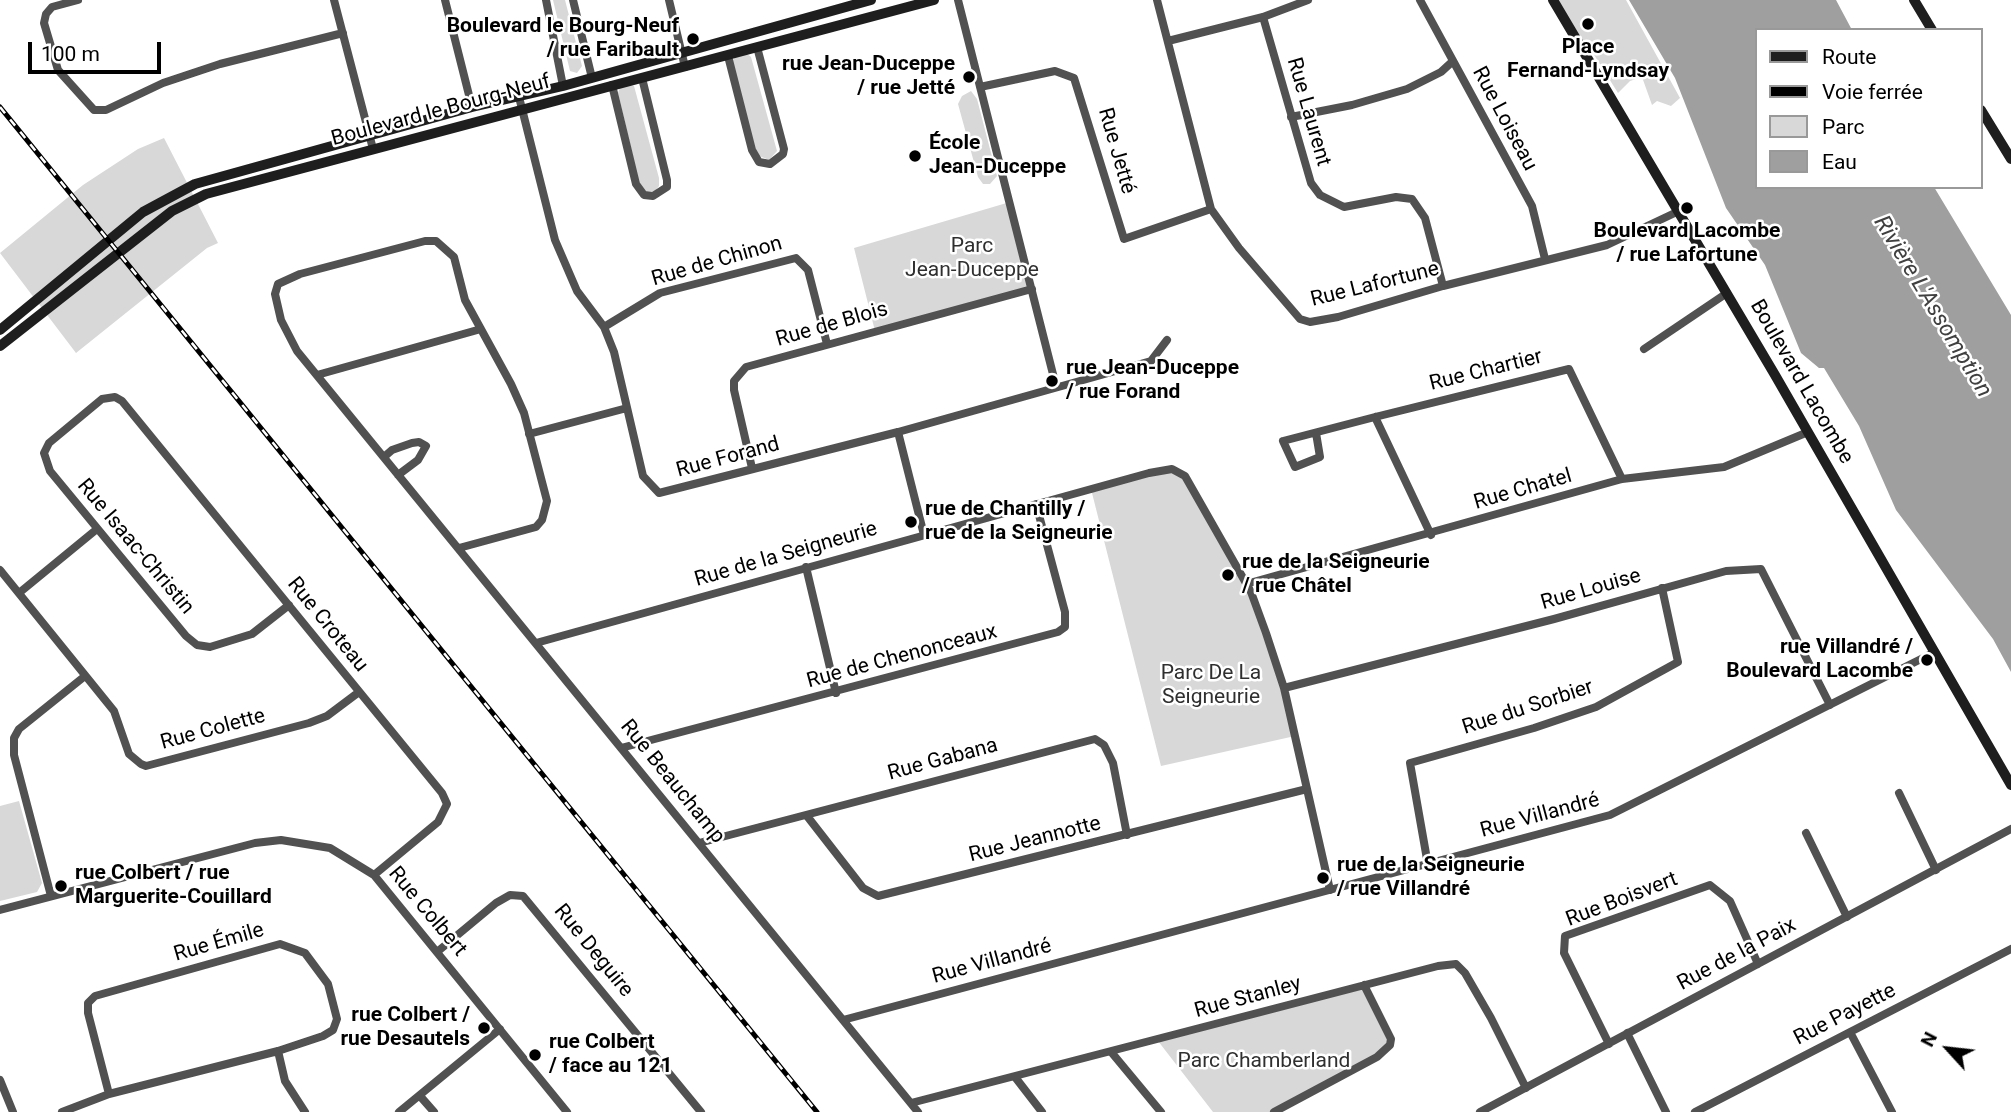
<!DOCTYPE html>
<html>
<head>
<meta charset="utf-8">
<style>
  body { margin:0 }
  #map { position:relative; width:2011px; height:1112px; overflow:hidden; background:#fff; font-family:Roboto,sans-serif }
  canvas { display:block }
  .legend { position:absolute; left:1755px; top:28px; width:228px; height:161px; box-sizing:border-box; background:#fff; border:2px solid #999; margin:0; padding:9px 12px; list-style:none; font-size:21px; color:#000 }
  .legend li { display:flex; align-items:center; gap:14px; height:35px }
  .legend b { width:35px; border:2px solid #999 }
  .north { position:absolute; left:1913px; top:1014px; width:70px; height:70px; -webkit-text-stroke:5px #fff; paint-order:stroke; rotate:297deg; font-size:19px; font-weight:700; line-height:28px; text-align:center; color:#000 }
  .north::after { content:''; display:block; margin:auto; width:24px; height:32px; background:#000; clip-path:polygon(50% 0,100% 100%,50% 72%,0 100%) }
  .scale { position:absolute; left:28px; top:42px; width:133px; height:32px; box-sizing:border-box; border:4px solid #000; border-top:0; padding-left:9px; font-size:21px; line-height:24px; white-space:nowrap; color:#000; -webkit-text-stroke:5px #fff; paint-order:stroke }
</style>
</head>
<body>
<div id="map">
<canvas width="2011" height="1112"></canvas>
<ul class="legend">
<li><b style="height:9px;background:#1e1e1e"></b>Route</li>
<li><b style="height:9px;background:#000"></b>Voie ferrée</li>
<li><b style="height:19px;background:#d8d8d8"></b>Parc</li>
<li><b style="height:19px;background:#9f9f9f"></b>Eau</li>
</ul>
<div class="north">N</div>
<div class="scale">100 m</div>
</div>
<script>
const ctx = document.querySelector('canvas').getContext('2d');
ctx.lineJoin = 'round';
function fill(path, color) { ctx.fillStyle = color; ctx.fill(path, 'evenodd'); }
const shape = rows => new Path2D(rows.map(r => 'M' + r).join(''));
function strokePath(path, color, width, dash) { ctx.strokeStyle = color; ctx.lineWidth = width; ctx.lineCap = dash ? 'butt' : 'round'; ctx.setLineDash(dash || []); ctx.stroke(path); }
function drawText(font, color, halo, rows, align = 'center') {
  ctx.font = font + ' Roboto,sans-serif'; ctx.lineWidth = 5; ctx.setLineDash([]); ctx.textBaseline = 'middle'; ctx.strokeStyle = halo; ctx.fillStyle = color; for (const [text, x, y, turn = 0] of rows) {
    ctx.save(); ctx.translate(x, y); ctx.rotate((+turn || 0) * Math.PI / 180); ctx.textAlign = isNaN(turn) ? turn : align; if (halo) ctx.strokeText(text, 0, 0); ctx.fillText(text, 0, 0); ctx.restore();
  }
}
fill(shape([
  [553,0,565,0,582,66,577,73,570,71],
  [1552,0,1626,0,1680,98,1671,106,1657,101,1652,105,1642,77,1630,81,1618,93,1586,42,1580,46],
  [746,53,751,57,777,151,769,160,757,155,732,61,737,55],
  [628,84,634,86,659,178,659,186,655,191,645,192,639,182,618,93,620,87],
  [971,91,977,99,997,176,990,184,983,184,978,177,958,104,962,96],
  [164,138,218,243,207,248,76,353,0,253,83,185,138,149],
  [1010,202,1032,289,875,331,854,248],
  [1149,472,1181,472,1252,595,1295,736,1161,766,1091,489],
  [19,801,42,883,37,892,0,901,0,806],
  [1365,986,1385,1024,1389,1046,1275,1112,1213,1112,1158,1041]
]), '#d8d8d8');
fill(shape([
  [1629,0,1836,0,1852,30,1757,30,1757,187,1934,187,2011,315,2011,672,1993,639,1896,510,1859,426,1824,368,1819,368,1801,353,1765,265,1726,208,1675,78]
]), '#9f9f9f');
strokePath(shape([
  [78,0,52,7,46,14,44,23,58,70,94,110,106,110,163,83,220,64,343,33],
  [334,0,373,149],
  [445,0,472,107],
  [546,0,563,86],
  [573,0,592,78],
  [669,0,685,67],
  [958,0,1056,386],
  [1157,0,1211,209,1239,248,1300,319,1310,322,1338,317,1443,286,1607,245,1679,211],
  [1420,0,1532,206,1545,259],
  [1263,17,1311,183,1320,195,1344,207,1396,197,1412,199,1425,218,1443,286],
  [1168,41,1263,17,1308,0],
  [728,56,752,150,759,162,770,164,783,154,784,149,757,47],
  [612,85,636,184,644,195,653,196,667,187,667,180,642,78],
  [980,87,1055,71,1074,78,1124,239,1211,209],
  [519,97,555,240,577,291,604,327,614,352,643,476,659,493,898,432,1151,361,1167,340],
  [1291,117,1352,105,1407,89,1441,72,1453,61],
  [604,327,660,293,796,258,808,270,827,344],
  [1644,349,1727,293],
  [317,375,481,329],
  [1375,417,1431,535],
  [898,432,924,535],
  [1316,433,1320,457,1295,467,1283,441,1375,417,1569,369,1622,479],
  [529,434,627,408],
  [384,457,392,450,412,443,419,442,426,446,418,460,398,475],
  [752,468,734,390,734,381,746,367,1032,289],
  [459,548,536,527,542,520,547,501,524,413,511,384,465,300,454,257,436,241,425,241,300,274,278,284,275,294,281,320,297,351,918,1112],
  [806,567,836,693],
  [0,570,114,711,129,754,141,764,146,766,309,723,327,716,359,692],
  [1246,584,1622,479,1724,467,1808,432],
  [19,593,97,529],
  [289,605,252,634,210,647,197,645,186,636,50,471,44,453,49,443,102,399,115,397,122,401,442,793,447,804,438,822,374,875],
  [536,643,1149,473,1172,469,1185,476,1251,592,1266,633,1284,688,1330,890],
  [1284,688,1554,619,1726,571,1761,569,1830,705],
  [621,748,1058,632,1065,627,1065,612,1036,504],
  [1899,793,1936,870],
  [807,816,863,888,878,896,1307,789],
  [1806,833,1847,917],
  [699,843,1095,739,1104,745,1113,763,1127,835],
  [1428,865,1410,763,1534,728,1596,707,1678,662,1662,588],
  [51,896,14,755,14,738,19,729,85,676],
  [0,910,255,843,281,840,330,848,374,875,567,1112],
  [437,952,496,903,510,895,523,896,701,1112],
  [843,1020,1610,815,1935,652],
  [1850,1032,1892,1112],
  [1627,1033,1666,1112],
  [1609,1044,1564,953,1565,936,1710,885,1730,901,1758,964],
  [278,1051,285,1081,305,1112],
  [1112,1053,1161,1112],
  [1015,1077,1042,1112],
  [0,1080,13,1112],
  [420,1096,434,1112],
  [911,1103,1438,966,1456,964,1465,973,1491,1018,1526,1088],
  [62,1112,109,1094,278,1051,323,1036,333,1030,337,1019,328,984,305,953,280,944,95,996,88,1003,88,1013,109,1094],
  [399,1112,500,1029],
  [1274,1112,1377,1057,1390,1045,1391,1039,1364,985],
  [1480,1112,2011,829],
  [1695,1112,2011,949]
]), '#515151', 8);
strokePath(shape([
  [1553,0,1775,375,2011,785],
  [1914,0,1932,30],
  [1981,110,2011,159],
  [0,330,143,212,195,184,472,107,563,86,871,0],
  [0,346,172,211,206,194,934,0]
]), '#1e1e1e', 10);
const rail = shape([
  [0,107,817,1112]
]);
strokePath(rail, '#000', 5);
strokePath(rail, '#fff', 2.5, [8]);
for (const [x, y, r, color] of [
  [1588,24,7,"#000"],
  [693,39,7,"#000"],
  [969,77,7,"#000"],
  [915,156,7,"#000"],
  [1687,208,7,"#000"],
  [1052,381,7,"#000"],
  [911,522,7,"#000"],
  [1228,575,7,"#000"],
  [1927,660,7,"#000"],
  [1323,878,7,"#000"],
  [61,886,7,"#000"],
  [484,1028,7,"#000"],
  [535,1055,7,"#000"]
]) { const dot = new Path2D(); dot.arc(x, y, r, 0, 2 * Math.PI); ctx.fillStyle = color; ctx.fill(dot); strokePath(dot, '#fff', 2.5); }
drawText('bold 21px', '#000', '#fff', [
  ["Boulevard le Bourg-Neuf",679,27,"right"],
  ["/ rue Faribault",679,51,"right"],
  ["Place",1588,48,"center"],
  ["Fernand-Lyndsay",1588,72,"center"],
  ["rue Jean-Duceppe",955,65,"right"],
  ["/ rue Jetté",955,89,"right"],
  ["École",929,144],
  ["Jean-Duceppe",929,168],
  ["Boulevard Lacombe",1687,232,"center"],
  ["/ rue Lafortune",1687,256,"center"],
  ["rue Jean-Duceppe",1066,369],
  ["/ rue Forand",1066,393],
  ["rue de Chantilly /",925,510],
  ["rue de la Seigneurie",925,534],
  ["rue de la Seigneurie",1242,563],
  ["/ rue Châtel",1242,587],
  ["rue Villandré /",1913,648,"right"],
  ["Boulevard Lacombe",1913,672,"right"],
  ["rue de la Seigneurie",1337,866],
  ["/ rue Villandré",1337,890],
  ["rue Colbert / rue",75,874],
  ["Marguerite-Couillard",75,898],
  ["rue Colbert /",470,1016,"right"],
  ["rue Desautels",470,1040,"right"],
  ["rue Colbert",549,1043],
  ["/ face au 121",549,1067]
], 'left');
drawText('21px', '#000', '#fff', [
  ["Boulevard le Bourg-Neuf",441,111,-15],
  ["Rue Laurent",1308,112,74],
  ["Rue Loiseau",1504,119,62],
  ["Rue Jetté",1116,151,74],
  ["Rue de Chinon",717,262,-16],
  ["Rue Lafortune",1375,285,-14],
  ["Rue de Blois",832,325,-16],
  ["Rue Chartier",1486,371,-14],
  ["Boulevard Lacombe",1801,382,60],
  ["Rue Forand",728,458,-15],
  ["Rue Chatel",1523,490,-16],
  ["Rue Isaac-Christin",135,547,50],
  ["Rue de la Seigneurie",786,555,-16],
  ["Rue Louise",1591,590,-16],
  ["Rue Croteau",327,625,51],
  ["Rue de Chenonceaux",902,657,-15],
  ["Rue du Sorbier",1528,708,-18],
  ["Rue Colette",213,730,-15],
  ["Rue Gabana",943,760,-15],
  ["Rue Beauchamp",672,782,51],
  ["Rue Villandré",1540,816,-15],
  ["Rue Jeannotte",1035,840,-14],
  ["Rue Boisvert",1622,900,-21],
  ["Rue Colbert",427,912,50],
  ["Rue Émile",219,943,-16],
  ["Rue Deguire",593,951,51],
  ["Rue de la Paix",1737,955,-28],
  ["Rue Villandré",992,962,-15],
  ["Rue Stanley",1248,998,-15],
  ["Rue Payette",1845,1015,-27]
]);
drawText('21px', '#2f2f2f', '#fff', [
  ["Parc",972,247],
  ["Jean-Duceppe",972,271],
  ["Parc De La",1211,674],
  ["Seigneurie",1211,698],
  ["Parc Chamberland",1264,1062]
]);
drawText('italic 23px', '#404040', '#fff', [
  ["Rivière L'Assomption",1932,307,59]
]);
</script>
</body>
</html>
